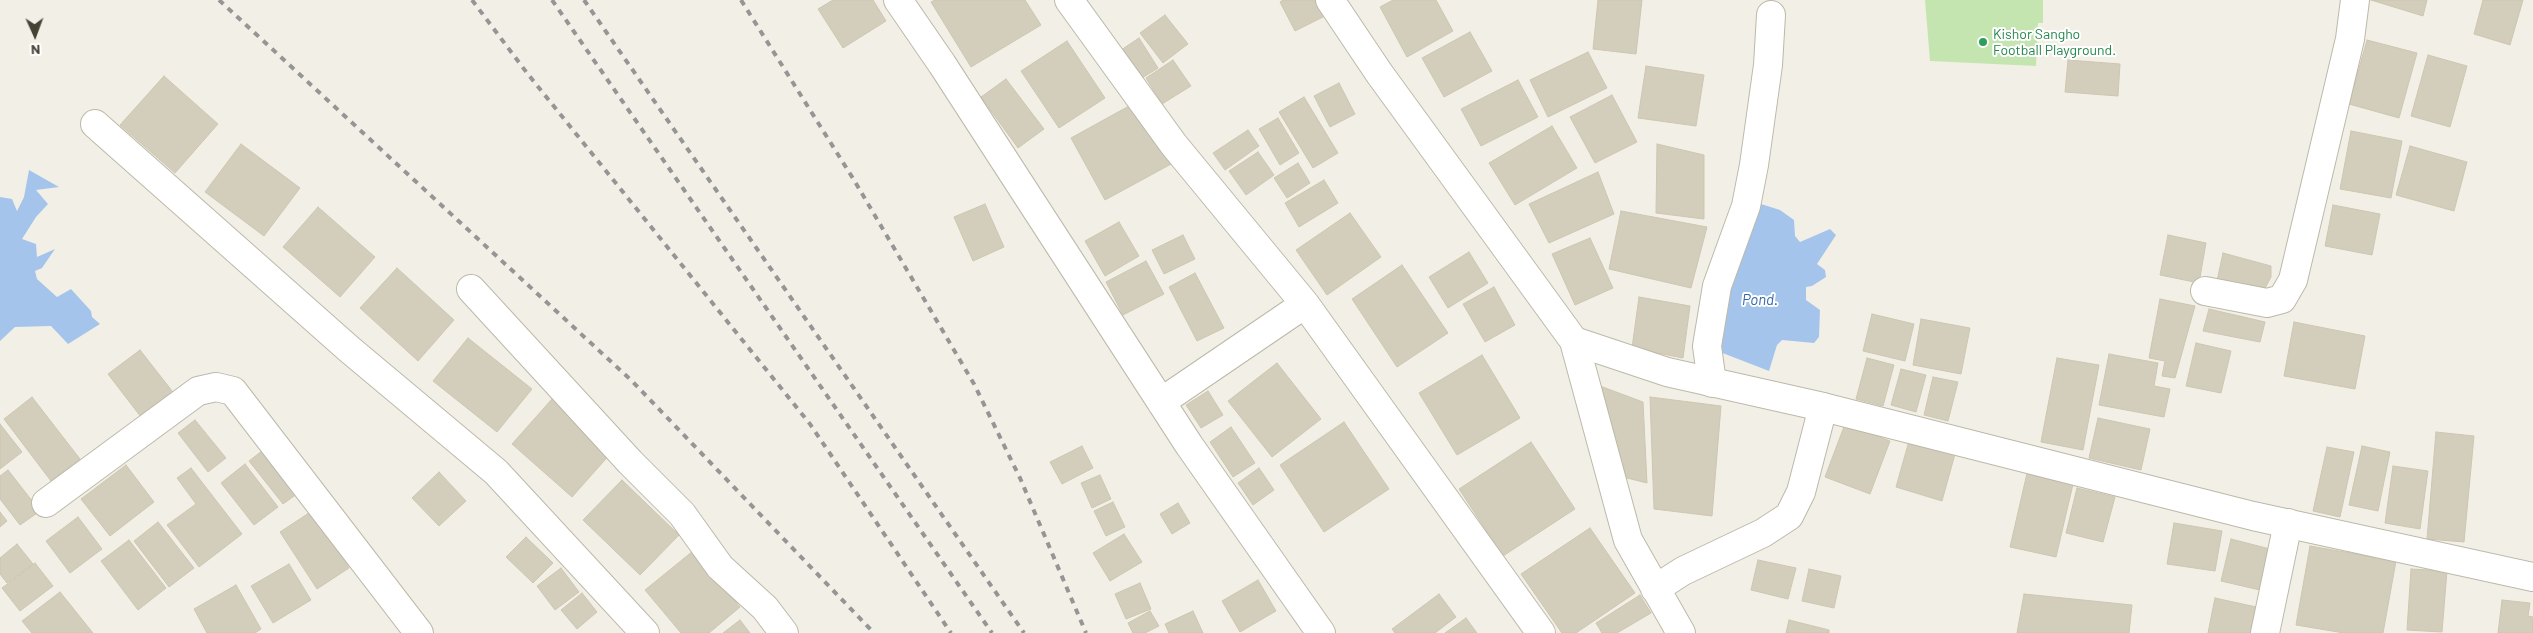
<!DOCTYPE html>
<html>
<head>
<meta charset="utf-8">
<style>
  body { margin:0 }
  #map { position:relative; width:2533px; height:633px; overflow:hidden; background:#f2f0e6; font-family:Barlow,sans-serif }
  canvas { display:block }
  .north { position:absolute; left:10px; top:10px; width:50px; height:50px; -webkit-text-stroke:4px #fff; paint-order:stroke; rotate:178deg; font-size:14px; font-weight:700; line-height:20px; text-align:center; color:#444135 }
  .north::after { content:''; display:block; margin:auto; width:18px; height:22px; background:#444135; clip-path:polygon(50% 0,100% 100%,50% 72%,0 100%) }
</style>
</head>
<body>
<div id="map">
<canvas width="2533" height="633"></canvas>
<div class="north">N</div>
</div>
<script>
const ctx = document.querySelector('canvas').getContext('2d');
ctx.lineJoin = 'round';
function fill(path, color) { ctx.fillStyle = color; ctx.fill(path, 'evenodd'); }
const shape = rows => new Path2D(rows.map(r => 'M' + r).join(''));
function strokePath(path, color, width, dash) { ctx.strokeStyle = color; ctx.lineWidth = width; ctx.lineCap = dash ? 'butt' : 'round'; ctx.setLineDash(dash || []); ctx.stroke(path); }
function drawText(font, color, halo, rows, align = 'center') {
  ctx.font = font + ' Barlow,sans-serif'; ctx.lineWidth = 4; ctx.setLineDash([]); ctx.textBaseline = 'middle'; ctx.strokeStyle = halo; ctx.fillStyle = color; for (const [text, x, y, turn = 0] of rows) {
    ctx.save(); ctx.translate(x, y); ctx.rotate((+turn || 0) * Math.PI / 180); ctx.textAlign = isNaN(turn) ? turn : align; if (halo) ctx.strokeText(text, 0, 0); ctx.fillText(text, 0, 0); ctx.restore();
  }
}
fill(shape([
  [1925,0,2043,0,2043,23,2038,23,2036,66,1930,61]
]), '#c5e5b0');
fill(shape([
  [29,170,59,187,36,190,48,204,36,217,22,239,36,244,37,257,55,249,42,268,35,271,37,279,57,297,71,289,91,311,92,317,100,324,68,344,51,326,15,327,0,341,0,197,12,199,17,211,24,197],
  [1761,204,1780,210,1794,220,1795,236,1800,242,1830,229,1836,235,1817,264,1825,270,1826,277,1812,286,1806,287,1806,300,1820,310,1819,337,1814,343,1782,340,1777,345,1769,371,1720,352,1713,315,1746,206]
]), '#a4c4ec');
const building = shape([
  [833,0,873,0,886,21,843,48,818,9,833,0],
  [935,0,1025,0,1041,25,971,67,931,2,935,0],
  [1283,0,1321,0,1329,14,1295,31,1280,2,1283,0],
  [1393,0,1436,0,1453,31,1407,57,1380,7,1393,0],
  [1598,0,1642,0,1636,54,1593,49,1598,0],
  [2371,0,2427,0,2423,16,2371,0],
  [2483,0,2523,0,2510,45,2474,34,2483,0],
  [1165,15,1188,44,1163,63,1140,33,1165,15],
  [1470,32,1492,71,1444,97,1422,58,1470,32],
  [1139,38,1158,68,1134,83,1115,54,1139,38],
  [2367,40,2417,53,2399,118,2349,104,2367,40],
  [1067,41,1105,98,1059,128,1021,71,1067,41],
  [1588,52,1607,88,1548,117,1530,80,1588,52],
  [2428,55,2467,66,2450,127,2411,116,2428,55],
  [1173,60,1191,86,1162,104,1146,78,1173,60],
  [2068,60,2120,64,2118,96,2065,92,2068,60],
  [1646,66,1704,75,1696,126,1638,118,1646,66],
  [164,76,218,124,175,173,120,125,164,76],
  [1006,79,1044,129,1018,148,981,97,1006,79],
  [1518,80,1538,117,1481,146,1461,109,1518,80],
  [1339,83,1355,114,1330,127,1314,96,1339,83],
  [1612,95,1637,142,1595,163,1570,117,1612,95],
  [1304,97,1338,153,1313,168,1279,112,1304,97],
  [1138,101,1173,163,1105,200,1071,138,1138,101],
  [1278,118,1299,153,1280,165,1259,129,1278,118],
  [1552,126,1577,168,1515,205,1489,163,1552,126],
  [1248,130,1259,146,1225,170,1213,153,1248,130],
  [2351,131,2402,141,2391,198,2340,189,2351,131],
  [241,144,300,188,264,236,205,192,241,144],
  [1657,144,1704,155,1704,219,1656,213,1657,144],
  [2410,146,2467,162,2454,211,2396,195,2410,146],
  [1258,152,1274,175,1246,195,1229,171,1258,152],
  [1298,163,1310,183,1287,198,1274,178,1298,163],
  [1598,172,1614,214,1549,243,1529,204,1598,172],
  [1324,180,1338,203,1299,227,1285,203,1324,180],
  [985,204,1004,247,973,261,954,217,985,204],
  [2333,205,2380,214,2372,255,2325,246,2333,205],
  [318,207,375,257,340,297,283,247,318,207],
  [1621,211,1707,227,1691,288,1609,269,1621,211],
  [1350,213,1381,257,1327,295,1296,250,1350,213],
  [1119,222,1139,256,1105,276,1085,241,1119,222],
  [1183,235,1195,259,1164,274,1152,250,1183,235],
  [2168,235,2206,243,2199,283,2160,275,2168,235],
  [1590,238,1613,288,1575,305,1552,254,1590,238],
  [1469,252,1488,283,1448,308,1429,277,1469,252],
  [2223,253,2271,266,2271,277,2264,290,2217,281,2223,253],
  [1146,261,1164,294,1123,315,1106,282,1146,261],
  [1402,265,1448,333,1397,367,1352,299,1402,265],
  [397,268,454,320,418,361,360,308,397,268],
  [1195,273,1224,328,1197,341,1169,287,1195,273],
  [1494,287,1515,325,1485,342,1463,304,1494,287],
  [1639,297,1690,306,1683,358,1632,348,1639,297],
  [2160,299,2195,306,2175,378,2162,376,2165,361,2149,358,2160,299],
  [2209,309,2265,322,2260,342,2203,331,2209,309],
  [1872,314,1914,324,1905,361,1863,351,1872,314],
  [1921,319,1970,328,1961,374,1913,365,1921,319],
  [2294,322,2365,336,2355,389,2284,376,2294,322],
  [468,338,532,389,497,432,433,381,468,338],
  [2196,343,2231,351,2221,393,2186,386,2196,343],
  [140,350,176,396,144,421,108,374,140,350],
  [2109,354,2158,363,2154,386,2170,389,2164,417,2099,405,2109,354],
  [1482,355,1520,418,1457,455,1419,393,1482,355],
  [1867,358,1894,365,1883,406,1856,399,1867,358],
  [2057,358,2099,365,2083,450,2041,442,2057,358],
  [1277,363,1321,419,1272,457,1228,401,1277,363],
  [1901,369,1926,375,1916,412,1891,405,1901,369],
  [1933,377,1958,382,1948,421,1924,415,1933,377],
  [1592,383,1643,402,1647,483,1615,475,1592,383],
  [1208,391,1223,415,1201,428,1186,405,1208,391],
  [32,397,80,459,51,481,4,419,32,397],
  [1650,397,1721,406,1712,516,1654,509,1650,397],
  [552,399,612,452,572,497,512,444,552,399],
  [2098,418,2150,429,2141,470,2089,458,2098,418],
  [195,420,226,458,208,472,178,433,195,420],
  [1344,422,1389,489,1324,532,1280,465,1344,422],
  [0,424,22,452,0,469,0,424],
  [1845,424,1890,441,1870,494,1825,477,1845,424],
  [1231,427,1255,463,1233,477,1210,442,1231,427],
  [2436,432,2474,436,2464,542,2427,539,2436,432],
  [1909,441,1955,454,1942,501,1896,487,1909,441],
  [1531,442,1575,509,1503,556,1459,489,1531,442],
  [1082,446,1093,468,1062,484,1050,462,1082,446],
  [2362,446,2390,452,2378,511,2349,505,2362,446],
  [267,447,301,491,283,504,249,461,267,447],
  [2327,447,2354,452,2340,517,2313,511,2327,447],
  [245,464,278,507,254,525,221,483,245,464],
  [126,465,154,502,110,536,81,499,126,465],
  [2393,466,2428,471,2420,529,2385,523,2393,466],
  [191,468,242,534,199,567,167,525,196,504,177,478,191,468],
  [1259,468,1274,490,1253,505,1238,483,1259,468],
  [2028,469,2074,480,2056,557,2010,547,2028,469],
  [8,470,40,511,20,525,0,499,0,476,8,470],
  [439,472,466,501,439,526,412,498,439,472],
  [1100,475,1111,499,1092,508,1081,483,1100,475],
  [622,480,679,535,640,575,583,520,622,480],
  [2077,488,2115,497,2103,542,2066,533,2077,488],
  [1113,502,1125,527,1106,536,1094,511,1113,502],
  [1178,503,1190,523,1172,534,1160,514,1178,503],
  [312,511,349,568,317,589,280,532,312,511],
  [0,512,7,521,0,527,0,512],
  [78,517,102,549,70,573,46,541,78,517],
  [158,522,194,568,169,587,134,541,158,522],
  [2174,523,2222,531,2215,571,2167,564,2174,523],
  [1590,528,1635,593,1576,633,1562,633,1521,574,1590,528],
  [1124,534,1142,562,1110,581,1093,553,1124,534],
  [526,537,553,563,533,583,506,557,526,537],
  [2231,539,2274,550,2264,591,2221,581,2231,539],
  [129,540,166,588,138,610,101,561,129,540],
  [17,544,33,564,7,583,0,574,0,558,17,544],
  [2310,546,2396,561,2383,633,2344,633,2296,625,2310,546],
  [693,551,740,607,709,633,681,633,645,590,693,551],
  [1758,560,1796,568,1788,599,1751,590,1758,560],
  [35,563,53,586,20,611,2,588,35,563],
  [289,564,311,600,273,623,251,586,289,564],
  [561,568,579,592,555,610,537,586,561,568],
  [1809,569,1841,576,1834,608,1802,601,1809,569],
  [2411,569,2447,571,2442,632,2407,630,2411,569],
  [1258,580,1276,611,1240,632,1222,601,1258,580],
  [1140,583,1151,609,1126,619,1115,594,1140,583],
  [236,585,261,629,255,633,207,633,194,609,236,585],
  [60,592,93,633,32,633,22,621,60,592],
  [582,593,597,612,577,629,561,610,582,593],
  [1439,594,1456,617,1435,633,1395,633,1392,629,1439,594],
  [2024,594,2132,605,2129,633,2017,633,2024,594],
  [1640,595,1651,613,1617,633,1602,633,1596,623,1640,595],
  [2215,598,2261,608,2255,633,2208,633,2215,598],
  [2502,600,2530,603,2528,616,2533,617,2533,633,2498,633,2502,600],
  [1150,611,1159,626,1145,633,1133,633,1128,623,1150,611],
  [1193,611,1203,633,1169,633,1165,624,1193,611],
  [1466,618,1477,633,1445,633,1466,618],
  [740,620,750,633,723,633,740,620],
  [1789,620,1829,630,1829,633,1786,633,1789,620]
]);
fill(building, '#d3cdbc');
strokePath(building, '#cdc6af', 1);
const minor = shape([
  [898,0,942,64,1189,445,1321,633],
  [1069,0,1174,145,1305,304,1541,633],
  [95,124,349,349,496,472,645,633],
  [471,289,630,462,682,514,720,567,765,608,784,633],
  [2205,291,2267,303,2282,299,2293,280,2350,39,2355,0],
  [1574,341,1628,540,1681,633],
  [1712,383,1707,346,1717,286,1746,206,1754,165,1768,65,1771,15],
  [1161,402,1305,304],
  [46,503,198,391,216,387,233,391,419,633],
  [1655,589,1683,571,1763,533,1789,516,1801,492,1823,407],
  [2265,633,2288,523]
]);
const tertiary = shape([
  [1330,0,1379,73,1574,341,1667,372,1823,407,2253,516,2533,577]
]);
strokePath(minor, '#bdb9a9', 30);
strokePath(tertiary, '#bdb9a9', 30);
strokePath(minor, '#fff', 28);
strokePath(tertiary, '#fff', 28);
strokePath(shape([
  [219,0,632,381,874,633],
  [472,0,527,73,810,424,951,633],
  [552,0,992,633],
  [584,0,1024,633],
  [741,0,854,180,974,384,1020,478,1086,633]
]), '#959595', 4, [6, 6]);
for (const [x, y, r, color] of [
  [1983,42,5,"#2e9e5b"]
]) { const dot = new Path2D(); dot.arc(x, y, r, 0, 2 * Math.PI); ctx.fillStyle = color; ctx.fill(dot); strokePath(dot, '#fff', 2); }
drawText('14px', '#27864d', '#fff', [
  ["Kishor Sangho",1993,34],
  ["Football Playground.",1993,50]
], 'left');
drawText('italic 15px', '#3467aa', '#fff', [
  ["Pond.",1760,300]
]);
</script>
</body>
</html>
